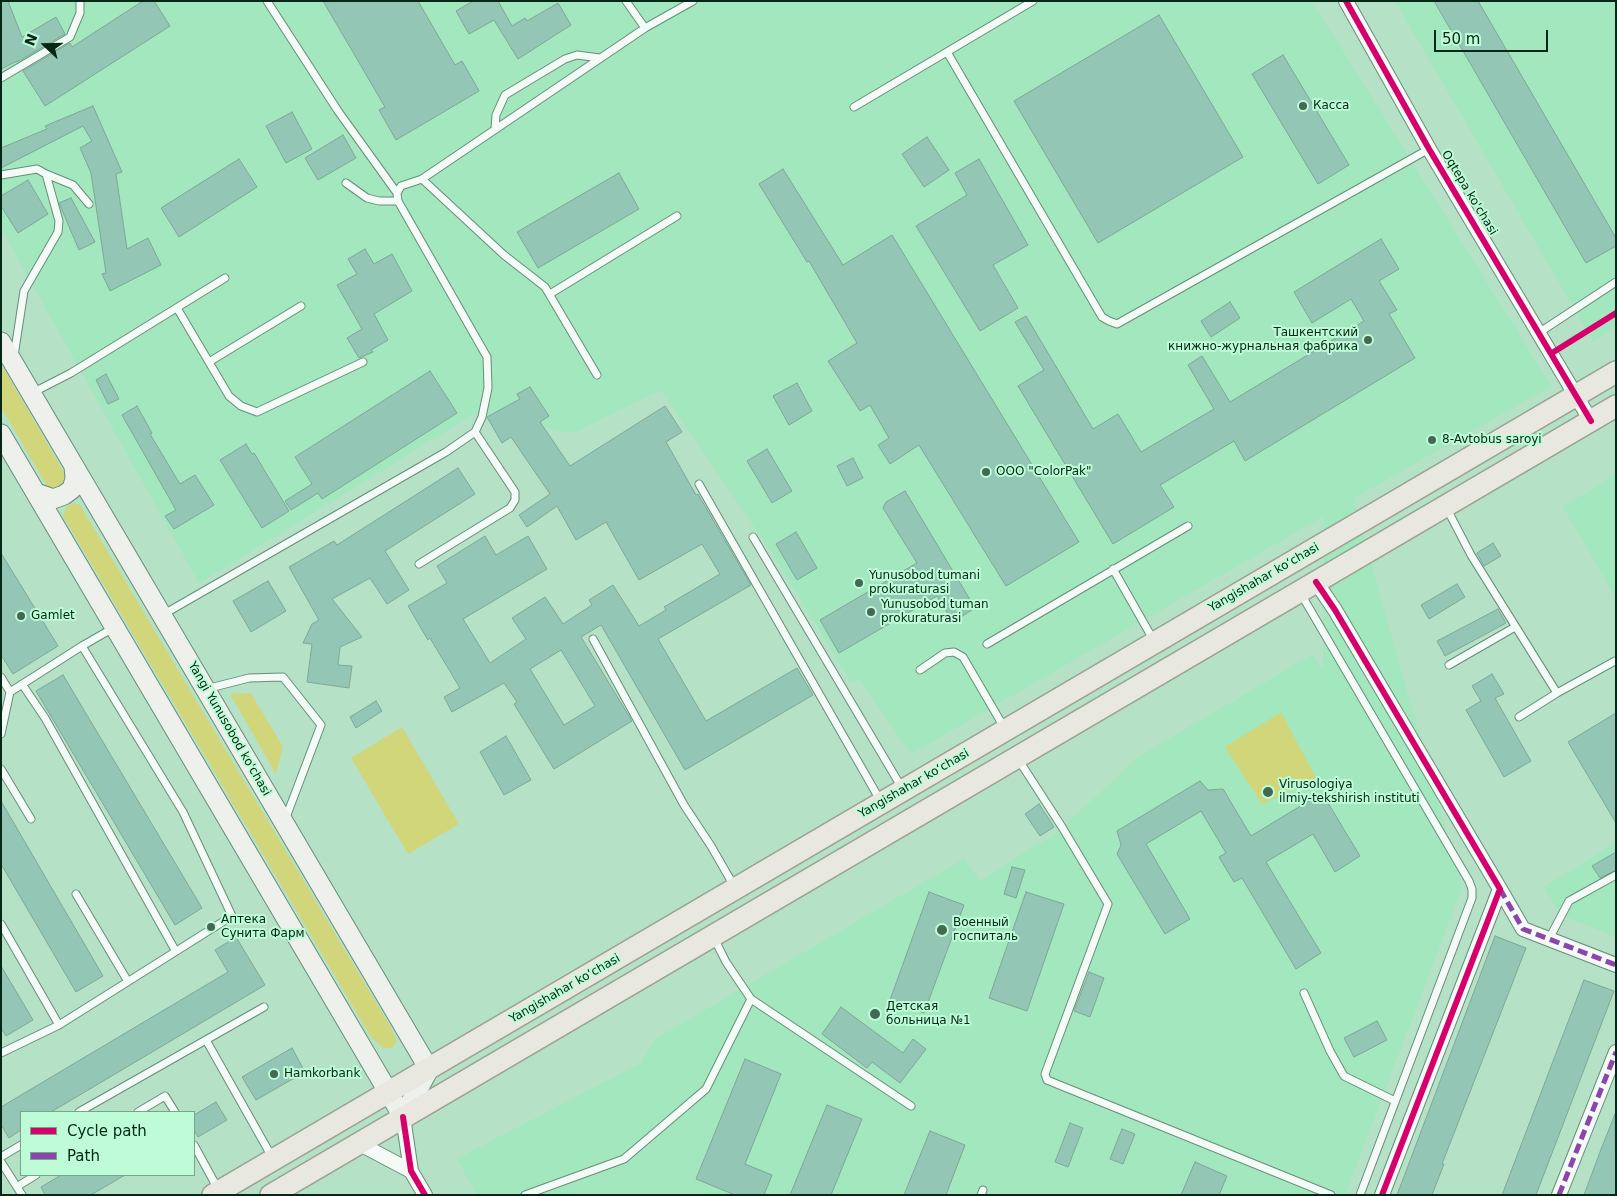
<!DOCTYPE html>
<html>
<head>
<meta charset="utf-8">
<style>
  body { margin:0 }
  #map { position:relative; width:1617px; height:1196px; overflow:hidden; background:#b5e1c6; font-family:"DejaVu Sans",sans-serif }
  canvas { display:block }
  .frame { position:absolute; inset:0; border:2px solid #052716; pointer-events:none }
  .legend { position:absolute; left:20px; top:1111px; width:175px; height:65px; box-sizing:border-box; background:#bdfcd6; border:1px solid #73a789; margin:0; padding:6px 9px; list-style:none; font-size:15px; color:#052716 }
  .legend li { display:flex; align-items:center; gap:10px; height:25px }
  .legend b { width:25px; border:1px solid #73a789 }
  .north { position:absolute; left:20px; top:20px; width:50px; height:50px; -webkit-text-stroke:4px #bdfcd6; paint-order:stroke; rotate:291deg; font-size:14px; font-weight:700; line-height:20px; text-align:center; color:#052716 }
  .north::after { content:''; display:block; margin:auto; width:18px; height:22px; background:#052716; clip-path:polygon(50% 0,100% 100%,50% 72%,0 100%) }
  .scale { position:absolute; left:1434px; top:30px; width:114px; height:22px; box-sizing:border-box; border:2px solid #052716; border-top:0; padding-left:6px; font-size:15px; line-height:18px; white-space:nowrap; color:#052716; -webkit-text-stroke:4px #bdfcd6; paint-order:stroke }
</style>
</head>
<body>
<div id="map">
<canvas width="1617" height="1196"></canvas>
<div class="frame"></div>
<ul class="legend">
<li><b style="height:6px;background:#d6006c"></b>Cycle path</li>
<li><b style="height:6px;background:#8e44ad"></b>Path</li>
</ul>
<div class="north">N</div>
<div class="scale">50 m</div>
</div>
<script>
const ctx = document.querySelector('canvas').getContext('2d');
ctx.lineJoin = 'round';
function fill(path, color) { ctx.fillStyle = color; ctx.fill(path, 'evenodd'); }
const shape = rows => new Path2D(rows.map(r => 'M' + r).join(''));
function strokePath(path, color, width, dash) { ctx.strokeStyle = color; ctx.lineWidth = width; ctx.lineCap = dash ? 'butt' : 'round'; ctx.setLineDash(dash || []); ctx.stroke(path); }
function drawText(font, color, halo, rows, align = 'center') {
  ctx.font = font + ' "DejaVu Sans",sans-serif'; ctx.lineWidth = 4; ctx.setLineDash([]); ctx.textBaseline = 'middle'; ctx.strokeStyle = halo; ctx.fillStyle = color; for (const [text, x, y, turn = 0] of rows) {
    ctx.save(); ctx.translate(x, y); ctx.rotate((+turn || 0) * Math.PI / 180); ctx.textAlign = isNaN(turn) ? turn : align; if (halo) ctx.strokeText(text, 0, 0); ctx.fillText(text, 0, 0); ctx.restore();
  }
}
fill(shape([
  [1,1,1312,1,1551,386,1353,499,1462,888,1345,1195,477,1195,457,1159,641,1063,654,1040,964,859,980,881,1059,831,1138,757,1313,654,1323,670,1324,516,911,754,859,679,852,683,772,553,661,390,573,433,474,414,199,583,1,228],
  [1395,1,1616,1,1616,327,1593,341],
  [1616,474,1616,598,1563,507],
  [1616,843,1616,937,1561,915,1544,887]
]), '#a2e7be');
fill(shape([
  [1,364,66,476,64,482,59,486,53,488,47,486,1,407],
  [75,503,80,505,390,1026,397,1041,392,1048,383,1048,371,1037,63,516,67,506],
  [251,693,283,747,276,774,230,694],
  [1281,712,1316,778,1262,804,1225,747],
  [402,727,459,824,408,854,351,758]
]), '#d2d67a');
const building = shape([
  [1,1,8,1,22,37,56,17,65,34,17,62,17,61,1,69,1,1],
  [143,1,154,1,170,26,45,106,23,71,70,43,72,47,143,1],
  [323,1,418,1,455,65,462,61,479,91,396,140,379,110,385,107,323,1],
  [473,1,498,1,512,26,525,18,527,21,558,3,571,25,518,59,494,20,469,34,456,11,473,1],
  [1434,1,1478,1,1616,238,1616,246,1586,263,1434,1],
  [1159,15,1243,157,1098,243,1014,101,1159,15],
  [1283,55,1349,165,1318,184,1252,74,1283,55],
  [93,106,122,172,116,174,127,249,148,238,161,265,110,291,102,274,106,273,91,173,80,148,92,141,83,126,1,168,1,148,47,129,45,126,93,106],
  [292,112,312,149,286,163,266,126,292,112],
  [343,135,356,158,318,180,305,158,343,135],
  [927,137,949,170,924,187,902,154,927,137],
  [239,159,257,187,179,237,161,208,239,159],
  [979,159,1028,245,993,265,1018,308,980,331,916,226,967,195,955,173,979,159],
  [783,169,843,265,892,235,1079,542,1006,586,919,445,890,464,878,445,889,438,870,405,860,411,828,361,857,343,809,261,807,262,759,184,783,169],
  [619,173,639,209,538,268,517,232,619,173],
  [28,180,48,214,18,233,1,206,1,196,28,180],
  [71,198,95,242,79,250,59,203,71,198],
  [1381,239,1399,269,1379,281,1397,310,1389,314,1415,358,1245,461,1234,441,1160,485,1174,507,1113,544,1018,386,1044,370,1015,322,1026,316,1093,429,1118,414,1141,452,1214,409,1188,365,1202,356,1230,402,1364,321,1351,299,1312,323,1294,292,1381,239],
  [365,249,374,264,392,254,412,291,374,314,388,340,371,350,373,352,359,358,347,338,362,329,337,285,357,274,348,259,365,249],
  [1230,302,1240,318,1211,337,1201,321,1230,302],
  [430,371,457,413,322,499,318,493,291,510,285,501,312,484,295,457,430,371],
  [106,374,119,399,108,404,96,380,106,374],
  [797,383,812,411,789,425,773,396,797,383],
  [530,387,549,416,540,422,570,466,665,406,682,432,666,442,696,495,698,494,751,585,658,639,706,721,797,668,813,695,685,770,601,625,581,637,632,721,554,769,514,704,517,702,504,683,452,712,444,697,460,688,430,638,428,640,408,606,447,583,437,566,485,536,496,555,528,536,547,569,463,619,490,663,526,639,512,618,545,597,563,624,592,605,589,600,613,585,639,626,666,610,664,607,720,574,702,544,639,580,606,522,576,540,557,506,527,527,519,515,550,494,511,437,502,443,487,417,520,399,517,394,530,387],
  [561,650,595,706,564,725,530,669,561,650],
  [137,406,152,433,150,434,180,484,195,475,214,505,174,529,165,516,176,510,122,415,137,406],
  [246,444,252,454,254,453,289,511,262,528,220,460,246,444],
  [767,449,792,491,772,503,747,461,767,449],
  [853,458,863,478,847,486,837,466,853,458],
  [458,468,475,494,385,551,409,590,387,604,370,578,332,599,362,637,340,647,338,665,352,666,349,688,307,682,312,644,303,643,312,624,319,620,289,567,334,541,337,545,458,468],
  [905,491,975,608,953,622,937,596,839,653,820,620,917,563,883,508,886,502,905,491],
  [796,532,817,568,797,580,776,544,796,532],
  [1493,543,1501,556,1484,566,1477,553,1493,543],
  [1,553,58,646,13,674,1,655,1,553],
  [268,581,286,611,251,632,233,601,268,581],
  [1457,584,1465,597,1429,619,1421,605,1457,584],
  [1498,609,1506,623,1445,656,1437,641,1498,609],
  [1492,674,1504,694,1495,698,1531,761,1504,777,1466,710,1481,701,1472,686,1492,674],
  [63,675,202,908,175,925,36,691,63,675],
  [376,701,382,711,356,728,350,717,376,701],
  [1616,713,1616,823,1568,742,1616,713],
  [506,736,531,780,504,795,480,752,506,736],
  [1200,781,1208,790,1223,789,1251,836,1322,793,1360,856,1335,872,1313,834,1266,862,1321,953,1296,969,1242,878,1234,882,1219,857,1226,853,1201,811,1146,844,1190,919,1165,934,1117,854,1121,845,1117,831,1200,781],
  [1,801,103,976,76,992,1,864,1,801],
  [1039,804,1054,827,1040,836,1025,814,1039,804],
  [1616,852,1616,870,1600,878,1592,866,1616,852],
  [1012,867,1025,870,1016,898,1004,894,1012,867],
  [929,892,964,905,924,1013,890,1000,929,892],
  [1026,892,1064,904,1027,1011,989,998,1026,892],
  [1495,936,1526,948,1442,1164,1444,1164,1432,1195,1397,1195,1495,936],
  [236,937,265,985,51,1112,21,1112,21,1130,9,1138,1,1125,1,1107,228,972,215,950,236,937],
  [1,966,33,1020,6,1036,1,1028,1,966],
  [1089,972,1104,978,1090,1017,1074,1011,1089,972],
  [1584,980,1614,991,1536,1195,1502,1195,1584,980],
  [841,1007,903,1053,913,1039,926,1049,900,1083,872,1062,867,1068,822,1034,841,1007],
  [1377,1021,1387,1040,1354,1057,1344,1038,1377,1021],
  [292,1048,305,1072,256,1100,242,1077,292,1048],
  [745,1059,781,1074,745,1164,772,1175,764,1195,735,1195,696,1179,745,1059],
  [216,1102,227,1120,198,1137,194,1130,194,1115,216,1102],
  [827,1105,862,1119,831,1195,790,1195,827,1105],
  [1615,1114,1616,1195,1584,1195,1600,1152,1615,1114],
  [1070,1123,1083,1128,1068,1167,1055,1162,1070,1123],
  [1122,1129,1135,1134,1123,1164,1110,1159,1122,1129],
  [930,1131,965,1145,946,1195,904,1195,930,1131],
  [1195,1162,1227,1176,1219,1195,1181,1195,1195,1162],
  [61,1175,125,1175,91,1195,45,1195,41,1187,61,1175]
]);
fill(building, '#93c6b4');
strokePath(building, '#7fa797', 1);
const service = shape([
  [267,1,338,111,397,193],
  [626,1,645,28],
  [947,52,1102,317,1109,321,1117,324,1429,149],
  [1,78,70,37,80,13,80,1],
  [854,107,1033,1],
  [495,129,496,115,505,95,565,59,577,55,600,58],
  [46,174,73,185,89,204],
  [1,175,37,169,46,174,59,221,58,232,24,291,14,356],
  [422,179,504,255,545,287,597,375],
  [346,183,367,198,379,201,398,201],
  [550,294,677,216],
  [177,308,229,396,241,406,257,412,363,362],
  [1540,332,1616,282],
  [209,362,301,306],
  [32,393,71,373,225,278],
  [699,484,880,800],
  [1447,509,1471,555,1557,693,1519,717],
  [753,537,902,788],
  [419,564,510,508,515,500,515,492,475,432],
  [1113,569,1154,641],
  [1301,594,1469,881,1472,889,1472,898,1360,1195],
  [164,614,446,452,475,432,482,417,488,388,487,357,398,201,397,193,401,186,422,179,645,28,693,1],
  [593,639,684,805,711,846,734,886],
  [987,644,1188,526],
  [1449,665,1515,627],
  [920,670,945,653,954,652,963,657,1005,729],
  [1,677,10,692],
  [22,684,45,718,175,950],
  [206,689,249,678,283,677,321,725,285,820],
  [1557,693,1615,661],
  [1,734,10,692,82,646,115,627],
  [1018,759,1062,827,1108,904,1045,1074,1047,1080,1331,1195],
  [1,769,31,819],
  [76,894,127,980],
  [1,924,59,1025],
  [714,938,726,962,751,999,911,1106],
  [1549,939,1569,901,1616,875],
  [1304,993,1330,1051,1344,1076,1395,1101],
  [206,1040,272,1157],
  [1,1053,59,1025,232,916,183,812,82,646],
  [79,1112,264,1007],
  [138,1112,165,1096,175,1112],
  [194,1145,218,1189],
  [1,1157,21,1145],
  [1,1162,22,1195],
  [18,1186,36,1175],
  [525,1195,624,1159,706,1089,751,999],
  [981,1195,983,1190]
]);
const minor = shape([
  [1346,1,1429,149,1591,421],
  [1316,582,1335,610,1500,889,1382,1195],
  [1500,889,1523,929,1616,965],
  [403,1117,411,1171,425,1195],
  [358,1143,411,1171],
  [1559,1195,1616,1052]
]);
const secondary = shape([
  [1,342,429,1069,403,1117],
  [1,434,403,1117],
  [36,493,53,499,64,495,72,489,75,479,74,466]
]);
const primary = shape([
  [213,1195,1616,372],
  [271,1195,1616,406]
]);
strokePath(service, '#688d79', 9);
strokePath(minor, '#688d79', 16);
strokePath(secondary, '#688d79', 21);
strokePath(primary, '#99a291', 24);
strokePath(service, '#f4faf6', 7);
strokePath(minor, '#f4faf6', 14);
strokePath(secondary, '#eef1eb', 19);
strokePath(primary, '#e8e7e0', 21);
strokePath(shape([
  [1500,889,1523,929,1616,965],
  [1559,1195,1616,1052]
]), '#8e44ad', 5, [10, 5]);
strokePath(shape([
  [1346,1,1429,149,1591,421],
  [1552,353,1616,313],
  [1316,582,1335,610,1500,889,1382,1195],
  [403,1117,411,1171,425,1195]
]), '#d6006c', 6);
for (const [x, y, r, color] of [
  [1303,106,5,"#436854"],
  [1368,340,5,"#436854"],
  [1432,440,5,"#436854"],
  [986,472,5,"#436854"],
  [859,583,5,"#436854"],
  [871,612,5,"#436854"],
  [21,616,5,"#436854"],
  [1268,792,6,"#436854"],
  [211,927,5,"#436854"],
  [942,930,6,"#436854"],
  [875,1014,6,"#436854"],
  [274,1074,5,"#436854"]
]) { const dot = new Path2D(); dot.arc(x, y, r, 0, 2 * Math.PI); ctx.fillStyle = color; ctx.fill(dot); strokePath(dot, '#bdfcd6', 2); }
drawText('12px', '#052716', '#bdfcd6', [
  ["Касса",1313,106],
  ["Ташкентский",1358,333,"right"],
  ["книжно-журнальная фабрика",1358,347,"right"],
  ["8-Avtobus saroyi",1442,440],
  ["OOO \"ColorPak\"",996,472],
  ["Yunusobod tumani",869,576],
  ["prokuraturasi",869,590],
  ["Yunusobod tuman",881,605],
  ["prokuraturasi",881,619],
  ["Gamlet",31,616],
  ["Virusologiya",1279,785],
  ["ilmiy-tekshirish instituti",1279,799],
  ["Аптека",221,920],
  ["Сунита Фарм",221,934],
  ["Военный",953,923],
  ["госпиталь",953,937],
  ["Детская",886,1007],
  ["больница №1",886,1021],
  ["Hamkorbank",284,1074]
], 'left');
drawText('12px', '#052716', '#bdfcd6', [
  ["Oqtepa ko'chasi",1469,193,59],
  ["Yangishahar ko‘chasi",1264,578,-30],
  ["Yangi Yunusobod ko'chasi",229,729,60],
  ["Yangishahar ko‘chasi",914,784,-30],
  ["Yangishahar ko‘chasi",565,989,-30]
]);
</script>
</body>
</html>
